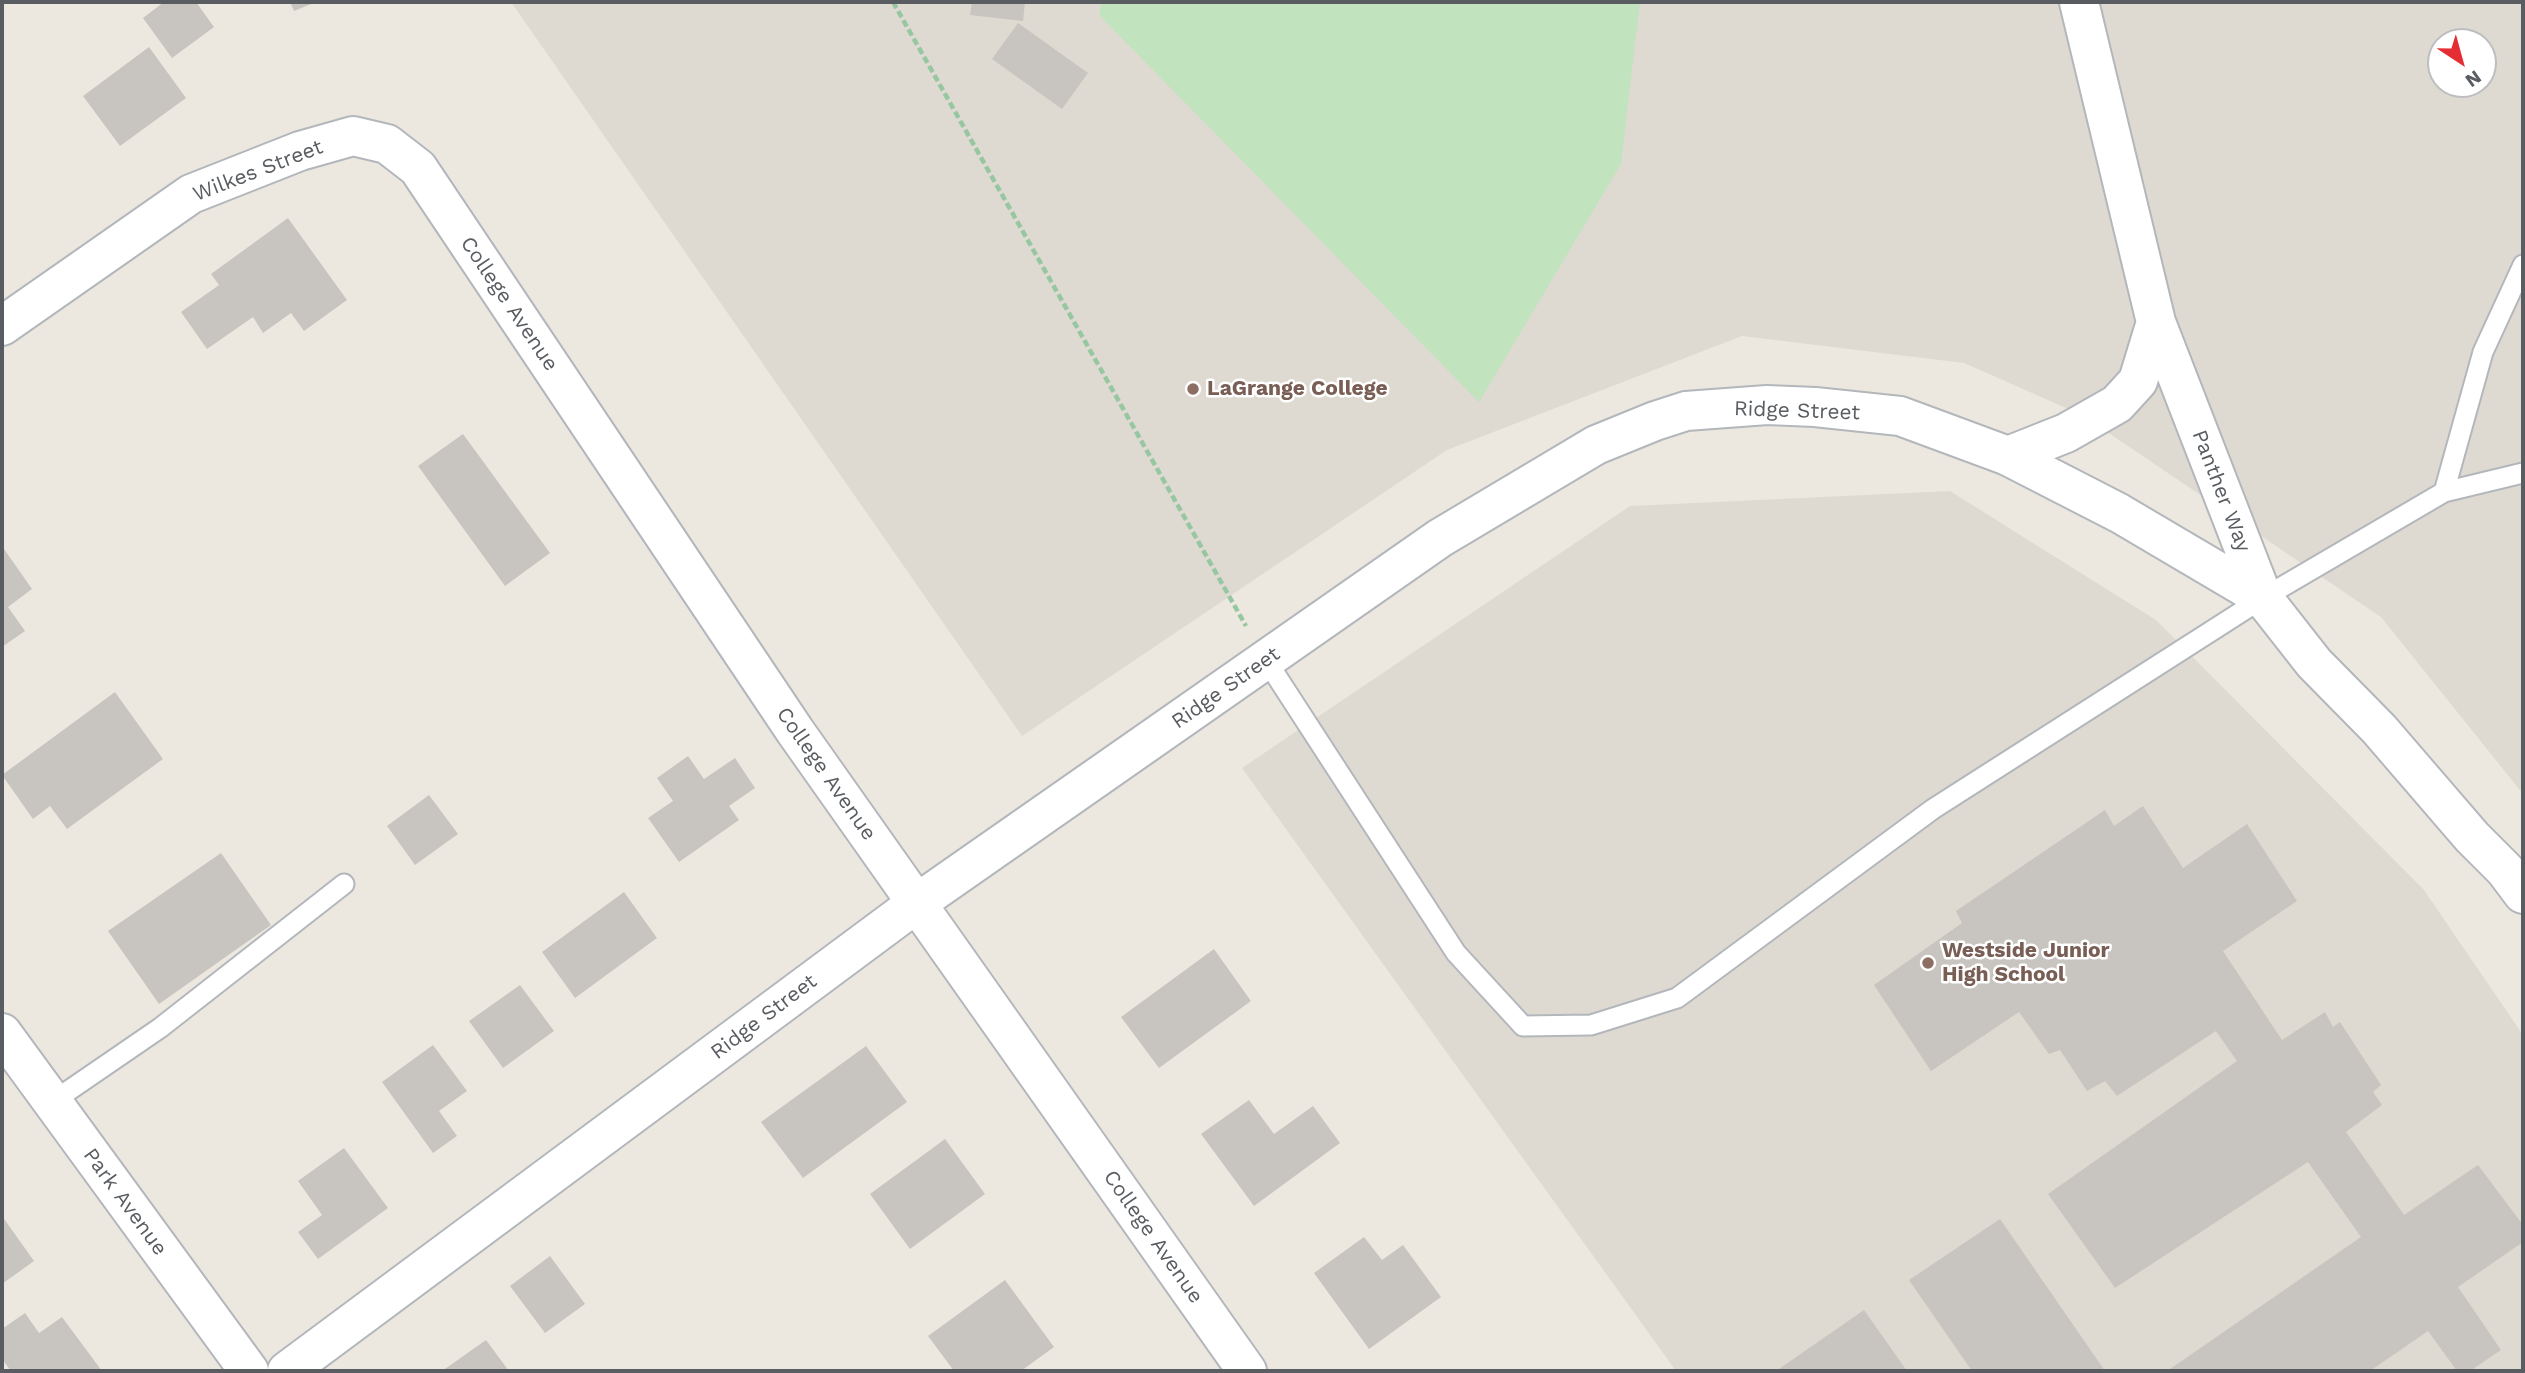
<!DOCTYPE html>
<html>
<head>
<meta charset="utf-8">
<style>
  body { margin:0 }
  #map { position:relative; width:2525px; height:1373px; overflow:hidden; background:#ece8e0; font-family:"Work Sans",sans-serif }
  canvas { display:block }
  .frame { position:absolute; inset:0; border:4px solid #595d61; pointer-events:none }
  .north { position:absolute; left:2427px; top:28px; width:70px; height:70px; box-sizing:border-box; background:#fff; border:2px solid #bdbec0; border-radius:50%; rotate:144deg; font-size:19px; font-weight:700; line-height:28px; text-align:center; color:#595d61 }
  .north::after { content:''; display:block; margin:auto; width:24px; height:32px; background:#e42e33; clip-path:polygon(50% 0,100% 100%,50% 72%,0 100%) }
</style>
</head>
<body>
<div id="map">
<canvas width="2525" height="1373"></canvas>
<div class="frame"></div>
<div class="north">N</div>
</div>
<script>
const ctx = document.querySelector('canvas').getContext('2d');
ctx.lineJoin = 'round';
function fill(path, color) { ctx.fillStyle = color; ctx.fill(path, 'evenodd'); }
const shape = rows => new Path2D(rows.map(r => 'M' + r).join(''));
function strokePath(path, color, width, dash) { ctx.strokeStyle = color; ctx.lineWidth = width; ctx.lineCap = dash ? 'butt' : 'round'; ctx.setLineDash(dash || []); ctx.stroke(path); }
function drawText(font, color, halo, rows, align = 'center') {
  ctx.font = font + ' "Work Sans",sans-serif'; ctx.lineWidth = 5; ctx.setLineDash([]); ctx.textBaseline = 'middle'; ctx.strokeStyle = halo; ctx.fillStyle = color; for (const [text, x, y, turn = 0] of rows) {
    ctx.save(); ctx.translate(x, y); ctx.rotate((+turn || 0) * Math.PI / 180); ctx.textAlign = isNaN(turn) ? turn : align; if (halo) ctx.strokeText(text, 0, 0); ctx.fillText(text, 0, 0); ctx.restore();
  }
}
fill(shape([
  [511,2,2523,2,2523,794,2381,617,2082,415,1964,363,1742,336,1447,450,1022,736],
  [2441,42,2483,42,2483,84,2441,84],
  [1950,491,2156,620,2424,890,2523,1035,2523,1371,1676,1371,1242,768,1630,506]
]), '#dedad1');
fill(shape([
  [1102,2,1640,2,1621,164,1479,402,1099,15]
]), '#c1e3bd');
fill(shape([
  [164,2,196,2,214,27,172,58,143,18],
  [290,2,316,2,294,11],
  [972,2,1025,2,1023,21,970,15],
  [1018,23,1088,73,1062,109,992,59],
  [149,47,186,98,120,146,83,96],
  [288,218,347,300,304,331,291,313,263,333,253,317,207,349,181,312,219,285,211,274],
  [463,434,550,553,505,586,418,466],
  [2,546,32,589,8,607,25,631,2,647],
  [115,692,163,759,67,829,50,806,33,819,2,775],
  [688,756,704,779,735,758,755,788,729,806,739,820,679,862,648,818,673,801,657,778],
  [429,795,458,834,415,865,387,826],
  [2143,806,2183,868,2247,824,2297,901,2223,951,2282,1040,2325,1012,2333,1027,2340,1022,2381,1085,2373,1092,2382,1105,2346,1132,2404,1215,2478,1165,2523,1225,2523,1242,2458,1287,2501,1350,2470,1371,2457,1371,2428,1331,2370,1371,2172,1371,2170,1369,2361,1237,2308,1162,2115,1288,2048,1194,2237,1061,2216,1031,2117,1096,2105,1081,2087,1091,2060,1050,2049,1054,2019,1012,1931,1071,1874,985,1962,923,1956,911,2105,810,2114,826],
  [221,853,271,925,159,1004,108,931],
  [624,892,657,938,575,998,542,952],
  [1214,949,1251,1001,1159,1068,1121,1017],
  [520,985,554,1031,503,1068,469,1021],
  [433,1045,467,1091,439,1111,457,1136,433,1153,382,1082],
  [866,1046,907,1102,803,1178,761,1122],
  [1249,1100,1274,1134,1313,1106,1340,1143,1254,1206,1201,1134],
  [945,1139,985,1194,910,1249,870,1194],
  [344,1148,388,1208,318,1259,298,1232,322,1215,298,1181],
  [2,1216,34,1261,2,1284],
  [2000,1219,2105,1371,1972,1371,1909,1280],
  [1364,1237,1382,1260,1403,1245,1441,1297,1369,1349,1314,1273],
  [550,1256,585,1304,545,1333,510,1286],
  [1005,1280,1054,1347,1021,1371,954,1371,928,1336],
  [1864,1310,1907,1371,1776,1371],
  [25,1313,39,1333,62,1317,102,1371,11,1371,2,1359,2,1329],
  [486,1340,509,1371,442,1371]
]), '#c8c5c0');
const service = shape([
  [2444,492,2483,352,2523,265],
  [1266,660,1456,953,1523,1026,1591,1025,1677,998,1933,809,2263,598,2444,492,2523,473],
  [52,1102,160,1028,344,884]
]);
const minor = shape([
  [2,326,191,194,300,151,353,136,387,144,418,168,795,731,1247,1371],
  [2,1033,249,1371],
  [287,1371,917,903,1440,538,1596,445,1655,421,1686,411,1767,405,1815,407,1900,416,2008,456,2119,513,2263,598]
]);
const tertiary = shape([
  [2079,2,2156,322,2263,598,2314,663,2379,729,2472,837,2505,870,2523,894],
  [2008,456,2066,433,2117,404,2138,381,2156,322]
]);
strokePath(service, '#b3b7bb', 23);
strokePath(minor, '#b3b7bb', 42);
strokePath(tertiary, '#b3b7bb', 42);
strokePath(shape([
  [893,2,1246,626]
]), '#97c7a0', 4.5, [7, 3.5]);
strokePath(service, '#fff', 19);
strokePath(minor, '#fff', 38);
strokePath(tertiary, '#fff', 38);
for (const [x, y, r, color] of [
  [1193,389,7,"#8d6e63"],
  [1928,963,7,"#8d6e63"]
]) { const dot = new Path2D(); dot.arc(x, y, r, 0, 2 * Math.PI); ctx.fillStyle = color; ctx.fill(dot); strokePath(dot, '#fff', 2.5); }
drawText('21px', '#595d61', '#fff', [
  ["Wilkes Street",258,171,-21],
  ["College Avenue",509,304,56],
  ["Ridge Street",1797,411,2],
  ["Panther Way",2221,491,69],
  ["Ridge Street",1226,688,-35],
  ["College Avenue",826,774,55],
  ["Ridge Street",764,1017,-37],
  ["Park Avenue",125,1202,54],
  ["College Avenue",1153,1237,55]
]);
drawText('bold 21px', '#785e54', '#fff', [
  ["LaGrange College",1207,389],
  ["Westside Junior",1942,951],
  ["High School",1942,975]
], 'left');
</script>
</body>
</html>
